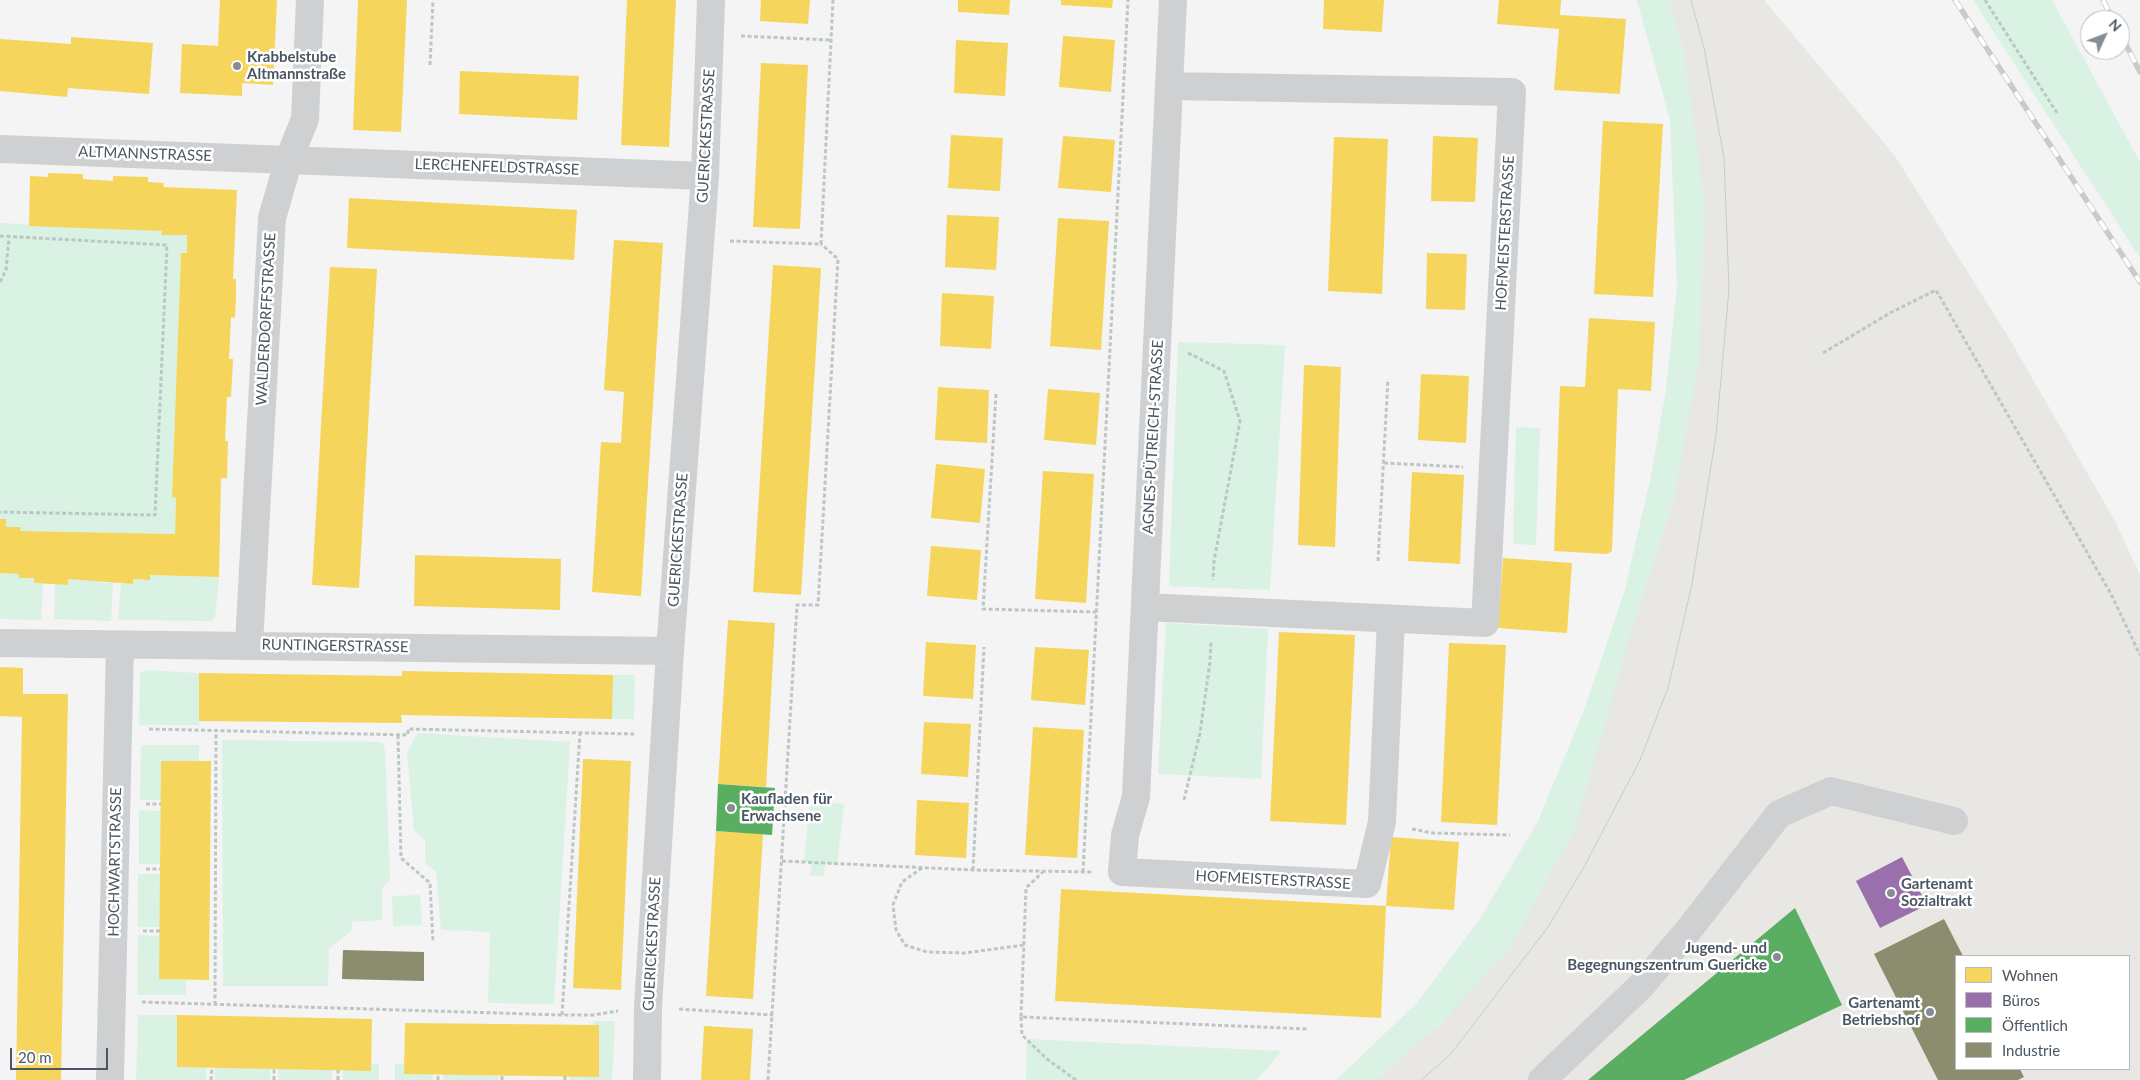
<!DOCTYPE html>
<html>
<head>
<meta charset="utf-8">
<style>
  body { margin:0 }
  #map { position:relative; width:2140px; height:1080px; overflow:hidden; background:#f4f4f4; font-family:Lato,sans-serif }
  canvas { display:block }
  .legend { position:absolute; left:1955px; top:955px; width:175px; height:115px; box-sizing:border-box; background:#fff; border:1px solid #b7bbc0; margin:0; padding:6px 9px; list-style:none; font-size:15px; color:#4a5661 }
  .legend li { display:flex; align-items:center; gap:10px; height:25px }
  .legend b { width:25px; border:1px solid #b7bbc0 }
  .north { position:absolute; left:2080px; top:10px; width:50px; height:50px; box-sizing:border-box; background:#fff; border:1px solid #b7bbc0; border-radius:50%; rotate:47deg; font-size:14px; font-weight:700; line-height:20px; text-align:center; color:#4a5661 }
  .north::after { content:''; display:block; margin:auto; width:18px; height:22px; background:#868d94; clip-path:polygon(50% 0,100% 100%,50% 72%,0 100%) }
  .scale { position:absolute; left:10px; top:1048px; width:98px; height:22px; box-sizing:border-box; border:2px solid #4a5661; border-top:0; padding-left:6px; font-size:15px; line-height:18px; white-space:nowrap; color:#4a5661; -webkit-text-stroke:4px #fff; paint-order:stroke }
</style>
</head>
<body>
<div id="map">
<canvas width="2140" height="1080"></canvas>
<ul class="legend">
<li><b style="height:14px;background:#f6d55c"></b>Wohnen</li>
<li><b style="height:14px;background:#9970ab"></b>Büros</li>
<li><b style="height:14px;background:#5aae61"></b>Öffentlich</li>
<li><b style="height:14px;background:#8c8c6e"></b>Industrie</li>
</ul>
<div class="north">N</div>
<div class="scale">20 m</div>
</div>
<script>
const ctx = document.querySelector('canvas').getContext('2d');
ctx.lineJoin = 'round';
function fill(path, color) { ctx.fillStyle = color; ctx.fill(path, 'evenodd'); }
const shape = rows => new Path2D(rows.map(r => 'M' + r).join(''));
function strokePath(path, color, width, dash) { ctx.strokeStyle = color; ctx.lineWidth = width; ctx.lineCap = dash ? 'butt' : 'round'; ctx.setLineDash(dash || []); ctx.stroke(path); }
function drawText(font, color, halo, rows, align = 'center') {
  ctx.font = font + ' Lato,sans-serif'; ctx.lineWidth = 5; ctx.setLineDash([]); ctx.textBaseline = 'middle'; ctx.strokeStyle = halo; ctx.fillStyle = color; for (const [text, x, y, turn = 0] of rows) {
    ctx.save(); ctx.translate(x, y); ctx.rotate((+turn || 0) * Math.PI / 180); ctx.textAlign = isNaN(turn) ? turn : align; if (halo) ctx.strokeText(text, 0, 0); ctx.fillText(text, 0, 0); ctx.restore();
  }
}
fill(shape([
  [1669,0,1764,0,1895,156,2006,333,2115,521,2140,575,2140,1080,1375,1080,1444,1021,1632,629,1675,494,1684,52],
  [1956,956,2129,956,2129,1069,1956,1069]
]), '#e8e7e3');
fill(shape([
  [1637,0,1669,0,1684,52,1705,207,1699,361,1675,494,1632,629,1574,831,1509,950,1444,1021,1375,1080,1336,1080,1417,1003,1480,919,1538,821,1584,710,1624,593,1651,476,1666,389,1677,287,1670,120],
  [1973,0,2052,0,2140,162,2140,258],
  [0,223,162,231,162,235,187,235,187,253,181,253,172,497,176,498,175,534,20,531,20,527,6,527,6,519,0,519],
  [1178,342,1285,345,1270,590,1169,586],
  [1516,427,1540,428,1536,545,1513,544],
  [0,573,19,574,19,578,34,578,34,583,43,584,41,620,0,619],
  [150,575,219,577,215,618,212,621,118,620,121,584,133,584,133,579,150,580],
  [68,579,99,580,99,583,113,583,111,621,54,619,55,584,67,585],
  [1166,623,1268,629,1261,779,1158,774],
  [144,670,199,673,199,725,139,725,140,674],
  [613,675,635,675,634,719,612,719],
  [417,733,570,742,554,1004,488,1003,490,932,441,930,436,872,425,863,425,840,414,830,407,753],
  [222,740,382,742,385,750,390,880,382,888,382,920,352,922,351,931,329,949,328,986,223,986],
  [141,745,199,745,199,761,161,761,161,800,140,800],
  [810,801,844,804,837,865,825,864,824,877,810,875,812,863,804,862],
  [139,810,161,811,160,864,139,864],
  [138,874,160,874,160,927,138,927],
  [420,895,422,925,393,926,392,896],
  [138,935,160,936,159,979,186,980,186,995,137,995],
  [138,1015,177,1015,177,1066,206,1067,206,1080,136,1080],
  [593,1021,615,1021,612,1080,570,1080,570,1076,599,1077,599,1026,593,1025],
  [1027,1039,1282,1051,1257,1080,1026,1080],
  [371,1064,379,1064,379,1080,343,1080,343,1070,371,1071],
  [395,1064,404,1064,404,1074,433,1074,432,1080,395,1080],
  [215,1067,270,1069,270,1080,215,1080],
  [278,1069,332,1070,332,1080,278,1080],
  [443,1074,498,1075,498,1080,443,1080]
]), '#d9f2e3');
fill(shape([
  [220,0,277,0,273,85,242,83,242,96,180,93,182,44,218,46],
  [358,0,407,0,401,132,353,130],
  [627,0,676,0,669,147,621,145],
  [761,0,810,0,808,24,760,21],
  [958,0,1010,0,1009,15,958,12],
  [1061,0,1113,0,1112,8,1061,5],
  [1324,0,1384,0,1382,32,1323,29],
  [1499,0,1561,0,1560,15,1626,19,1620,94,1554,90,1559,29,1497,24],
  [1063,36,1115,40,1111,92,1059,87],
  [71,37,153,43,149,94,68,88,67,97,0,91,0,39,71,44],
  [956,40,1008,43,1005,96,954,93],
  [761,63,808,65,800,229,753,227],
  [460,71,579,76,577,120,459,114],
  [1603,121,1663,124,1653,297,1594,294],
  [951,135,1003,138,1000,191,948,188],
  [1063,136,1115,140,1111,192,1058,188],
  [1433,136,1478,138,1475,202,1431,201],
  [1334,137,1388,139,1382,294,1328,291],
  [48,173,83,174,83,179,113,181,113,176,148,177,148,182,164,183,163,187,237,190,233,279,236,279,236,298,235,318,231,317,229,359,233,359,231,397,227,397,225,441,228,441,227,478,221,478,219,577,150,575,150,580,133,579,133,584,68,579,68,585,34,583,34,578,19,578,19,574,0,573,0,519,6,519,6,527,21,527,20,531,175,534,176,498,172,497,181,253,187,253,187,235,161,235,162,231,29,226,30,176,48,177],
  [349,198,577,210,574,260,347,248],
  [947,215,999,217,996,270,945,267],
  [1058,218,1109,221,1101,350,1050,346],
  [614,240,663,243,641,596,592,592,601,442,621,443,624,392,604,390],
  [1427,253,1467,254,1465,310,1426,309],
  [773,265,821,268,801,595,753,592],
  [330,267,377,269,359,588,312,585],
  [942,293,994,296,991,349,940,346],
  [1589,318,1655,322,1651,391,1618,389,1612,551,1607,554,1554,551,1560,386,1585,387],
  [1304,365,1341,367,1335,547,1298,545],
  [1421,374,1469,376,1466,443,1418,440],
  [938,387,989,390,987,443,935,440],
  [1048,389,1100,393,1096,445,1044,440],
  [936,464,985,469,980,523,931,518],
  [1043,471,1094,474,1086,603,1035,599],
  [1412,472,1464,475,1460,564,1408,561],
  [931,546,981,550,977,600,927,596],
  [415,555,561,559,560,610,414,606],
  [1503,558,1572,563,1567,633,1498,628],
  [728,620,775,623,766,787,718,784],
  [1279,632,1355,635,1346,825,1270,821],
  [926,642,976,645,973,699,923,696],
  [1449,643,1506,645,1497,825,1441,822],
  [1035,647,1089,650,1085,705,1031,700],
  [0,667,23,668,23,694,68,694,61,1080,16,1080,22,717,0,716],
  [402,671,613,675,612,719,401,715,402,723,199,721,199,673,402,676],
  [924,722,971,724,968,777,921,774],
  [1033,727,1084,730,1077,858,1025,855],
  [583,759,631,761,621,990,573,988],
  [161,761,211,761,209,980,159,979],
  [917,800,969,803,966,858,915,855],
  [716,831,763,834,753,999,706,996],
  [1391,837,1459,842,1454,910,1386,906],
  [1061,889,1386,906,1381,1018,1055,1001],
  [177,1015,372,1019,371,1071,177,1067],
  [405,1023,599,1025,599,1077,404,1074],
  [704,1026,753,1029,750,1080,701,1080]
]), '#f6d55c');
fill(shape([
  [1902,857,1927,905,1880,928,1856,881]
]), '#9970ab');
fill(shape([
  [718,784,775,788,772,835,716,831],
  [1795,908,1842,1005,1684,1080,1588,1080]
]), '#5aae61');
fill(shape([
  [1944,919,1963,956,1956,956,1956,1069,2020,1069,2024,1077,2018,1080,1938,1080,1874,954],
  [343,950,424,952,424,981,342,979]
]), '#8c8c6e');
strokePath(shape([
  [1985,0,2057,113],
  [741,36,831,40],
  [430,65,433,0],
  [0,236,167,245,155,515,0,512],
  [730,241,821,244,833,0],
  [0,282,6,270,9,237],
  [1188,353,1224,371,1240,421,1214,561,1213,580],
  [1823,353,1890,313,1936,290,2111,594,2140,655],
  [996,394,983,609,1096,612],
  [1384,463,1463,467],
  [1378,561,1388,379],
  [149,729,408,735,408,729,634,734],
  [398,735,401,858,430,883,433,942],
  [1184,800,1200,733,1210,662,1211,641],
  [146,804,161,804],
  [1412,829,1432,833,1510,835],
  [782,861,973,870,1092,872],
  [922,868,902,882,893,905,896,930,905,945,927,952,965,953,1024,945],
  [146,869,160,869],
  [973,870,984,647],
  [1044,871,1026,888,1021,1017,1308,1029],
  [1083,872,1128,0],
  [143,931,160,931],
  [142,1002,562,1015,593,1015,618,1011],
  [215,1005,216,730],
  [679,1009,773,1015],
  [562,1015,580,733],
  [1021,1017,1022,1035,1047,1059,1076,1080],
  [211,1080,212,1067],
  [274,1080,274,1068],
  [338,1080,338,1070],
  [438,1080,438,1074],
  [502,1080,502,1075],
  [565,1080,565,1076],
  [768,1080,797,605,818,605,838,259,821,244]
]), '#bcc7c4', 3, [4, 2.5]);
strokePath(shape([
  [1173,0,1136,797,1125,835,1122,872,1367,884,1382,822,1391,619],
  [0,149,705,176],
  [1145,607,1485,623,1512,92,1169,86],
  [0,643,670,651],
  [249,644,272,218,289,159,305,119,310,0],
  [110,1080,120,645],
  [647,1080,648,1007,670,651,705,176,711,0],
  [1542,1080,1641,986,1687,932,1779,814,1831,791,1954,821]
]), '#ced0d2', 28);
strokePath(shape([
  [1421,1080,1450,1055,1548,927,1584,867,1640,760,1668,688,1692,584,1716,435,1729,289,1724,158,1704,48,1691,0]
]), '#c9cacc', 1);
const rail = shape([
  [1955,0,2140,282],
  [2103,0,2113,20],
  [2120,33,2140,72]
]);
strokePath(rail, '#c9cacc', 5.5);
strokePath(rail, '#fff', 4, [11]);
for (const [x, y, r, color] of [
  [237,66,5,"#868d94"],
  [731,808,5,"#868d94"],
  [1891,893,5,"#868d94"],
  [1777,957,5,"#868d94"],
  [1930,1012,5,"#868d94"]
]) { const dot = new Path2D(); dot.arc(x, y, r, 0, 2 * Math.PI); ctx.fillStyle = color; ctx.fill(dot); strokePath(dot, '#fff', 2); }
drawText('bold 15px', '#4a5661', '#fff', [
  ["Krabbelstube",247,57],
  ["Altmannstraße",247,74],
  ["Kaufladen für",741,799],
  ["Erwachsene",741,816],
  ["Gartenamt",1901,884],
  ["Sozialtrakt",1901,901],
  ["Jugend- und",1767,948,"right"],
  ["Begegnungszentrum Guericke",1767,965,"right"],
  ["Gartenamt",1920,1003,"right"],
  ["Betriebshof",1920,1020,"right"]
], 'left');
drawText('15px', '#4a5661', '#fff', [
  ["GUERICKESTRASSE",706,136,-87],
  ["ALTMANNSTRASSE",145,154,2],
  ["LERCHENFELDSTRASSE",497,167,2],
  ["HOFMEISTERSTRASSE",1505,233,-87],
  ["WALDERDORFFSTRASSE",266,319,-87],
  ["AGNES-PÜTREICH-STRASSE",1153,437,-87],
  ["GUERICKESTRASSE",678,540,-86],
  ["RUNTINGERSTRASSE",335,646,1],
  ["HOCHWARTSTRASSE",115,862,-89],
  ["HOFMEISTERSTRASSE",1273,880,3],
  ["GUERICKESTRASSE",652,944,-87]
]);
</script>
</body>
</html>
